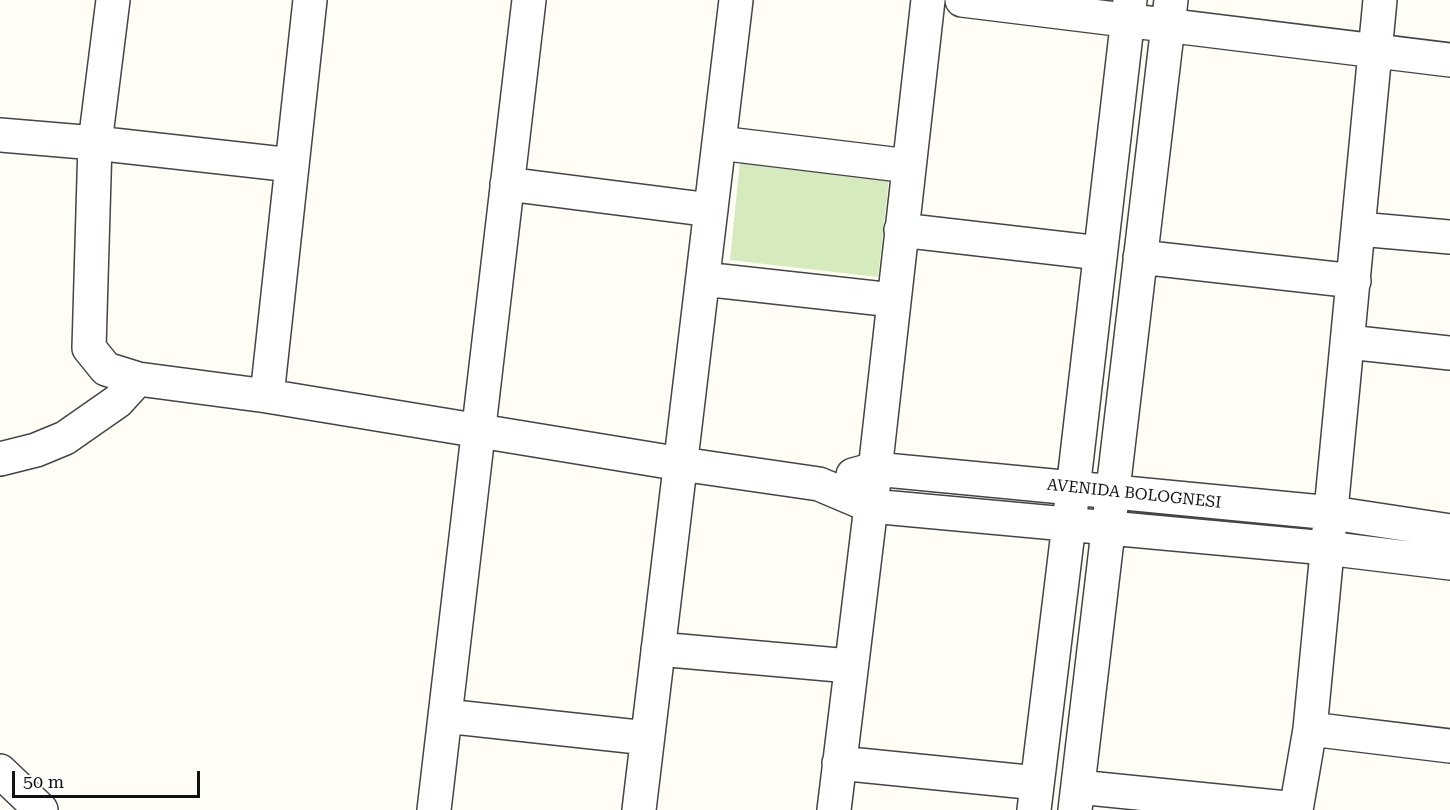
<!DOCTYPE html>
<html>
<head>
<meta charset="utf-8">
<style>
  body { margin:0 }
  #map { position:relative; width:1450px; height:810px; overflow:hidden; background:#fffdf5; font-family:"Roboto Serif",serif }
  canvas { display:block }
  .scale { position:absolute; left:12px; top:771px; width:188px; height:27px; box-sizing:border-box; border:3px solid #111; border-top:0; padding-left:8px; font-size:18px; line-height:21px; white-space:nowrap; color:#111; -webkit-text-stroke:4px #fff; paint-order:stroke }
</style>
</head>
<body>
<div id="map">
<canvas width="1450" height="810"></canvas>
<div class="scale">50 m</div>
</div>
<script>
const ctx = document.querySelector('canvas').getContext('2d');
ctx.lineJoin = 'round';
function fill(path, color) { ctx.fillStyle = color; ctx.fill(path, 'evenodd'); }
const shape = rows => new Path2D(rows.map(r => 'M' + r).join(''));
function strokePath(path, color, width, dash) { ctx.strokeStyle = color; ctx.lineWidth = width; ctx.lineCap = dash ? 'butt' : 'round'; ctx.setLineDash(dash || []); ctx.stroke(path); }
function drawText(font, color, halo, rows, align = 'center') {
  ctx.font = font + ' "Roboto Serif",serif'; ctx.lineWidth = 6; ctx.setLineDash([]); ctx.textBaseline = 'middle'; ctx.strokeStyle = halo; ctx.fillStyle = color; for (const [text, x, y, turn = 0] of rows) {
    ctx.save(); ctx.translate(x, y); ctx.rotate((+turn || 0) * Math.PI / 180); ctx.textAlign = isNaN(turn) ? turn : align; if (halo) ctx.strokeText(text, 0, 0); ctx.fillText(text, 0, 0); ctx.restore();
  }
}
fill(shape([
  [740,161,889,178,878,277,730,260]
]), '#d5ebbd');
const minor = shape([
  [113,0,95,143,89,348,106,369,138,379,267,396,681,464,819,484,871,506,1326,548,1450,563],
  [962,0,1450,60],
  [0,135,95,143,292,165],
  [719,143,909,166],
  [507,184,711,210],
  [1359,229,1450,237],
  [901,230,1100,253],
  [1140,257,1354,281],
  [703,279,893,300],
  [1348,342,1450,353],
  [267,396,310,0],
  [0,459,36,450,65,438,118,401,138,379],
  [853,475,875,469,1073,488,1332,513,1450,531],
  [658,649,850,666],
  [445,716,647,738],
  [1310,729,1450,746],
  [839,763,1037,783],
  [0,771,41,810],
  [1078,787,1296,809],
  [434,810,529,0],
  [639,810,736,0],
  [834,810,871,506,928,0],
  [1034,810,1069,524,1130,0],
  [1075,810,1171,0],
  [1296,810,1310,729,1380,0]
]);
strokePath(minor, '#444', 36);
strokePath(minor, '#fff', 33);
drawText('16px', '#111', '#fff', [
  ["AVENIDA BOLOGNESI",1134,494,6]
]);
</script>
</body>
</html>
